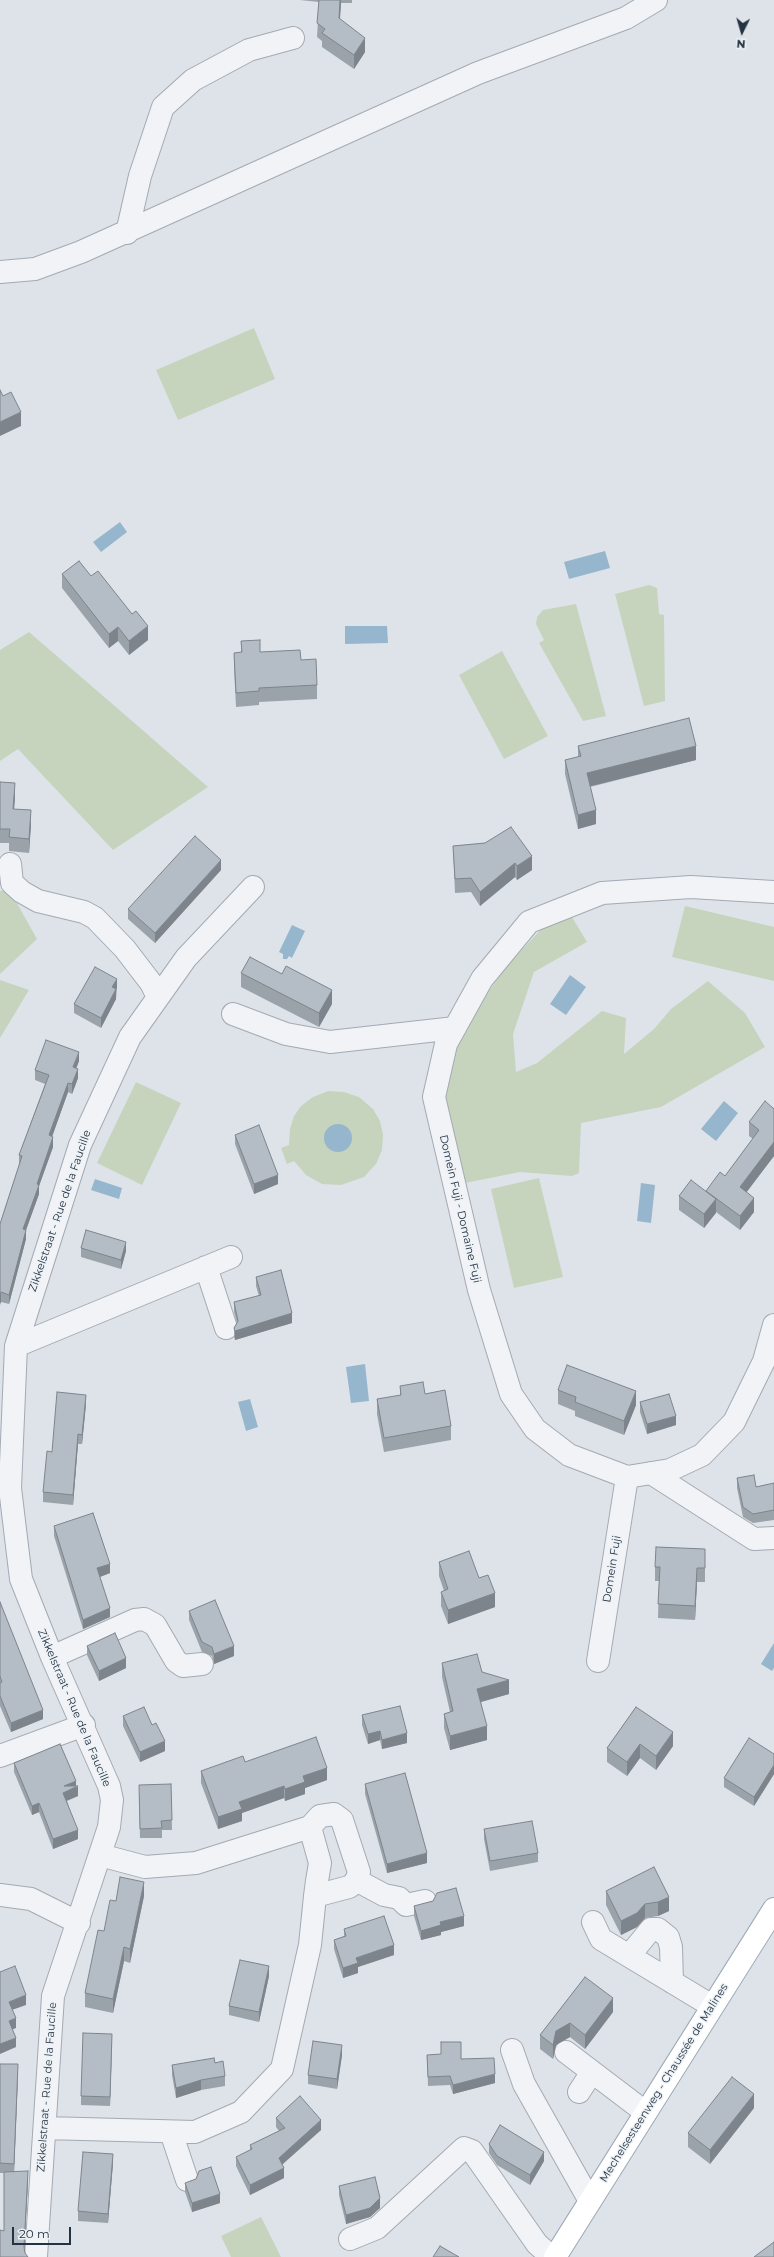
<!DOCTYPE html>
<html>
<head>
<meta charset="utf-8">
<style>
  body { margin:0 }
  #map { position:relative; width:774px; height:2257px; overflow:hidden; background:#dee3e9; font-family:Montserrat,sans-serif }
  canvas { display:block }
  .north { position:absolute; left:722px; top:12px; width:40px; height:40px; -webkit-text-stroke:3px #edf2f6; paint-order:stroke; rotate:185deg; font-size:11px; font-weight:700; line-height:16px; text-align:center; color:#253241 }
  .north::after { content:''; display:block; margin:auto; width:14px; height:18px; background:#253241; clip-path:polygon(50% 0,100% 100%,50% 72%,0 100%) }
  .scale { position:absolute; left:12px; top:2227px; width:59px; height:18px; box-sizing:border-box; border:2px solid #253241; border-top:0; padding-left:5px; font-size:12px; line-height:14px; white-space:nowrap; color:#253241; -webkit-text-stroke:3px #edf2f6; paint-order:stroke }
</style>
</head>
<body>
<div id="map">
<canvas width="774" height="2257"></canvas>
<div class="north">N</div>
<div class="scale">20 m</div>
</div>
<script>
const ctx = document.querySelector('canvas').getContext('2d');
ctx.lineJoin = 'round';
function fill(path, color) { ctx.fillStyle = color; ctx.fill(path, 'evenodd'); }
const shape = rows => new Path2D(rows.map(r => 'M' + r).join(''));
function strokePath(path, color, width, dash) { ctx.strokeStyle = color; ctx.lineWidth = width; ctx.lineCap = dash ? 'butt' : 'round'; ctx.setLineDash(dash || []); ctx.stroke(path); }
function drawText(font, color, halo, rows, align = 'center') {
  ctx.font = font + ' Montserrat,sans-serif'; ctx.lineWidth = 3; ctx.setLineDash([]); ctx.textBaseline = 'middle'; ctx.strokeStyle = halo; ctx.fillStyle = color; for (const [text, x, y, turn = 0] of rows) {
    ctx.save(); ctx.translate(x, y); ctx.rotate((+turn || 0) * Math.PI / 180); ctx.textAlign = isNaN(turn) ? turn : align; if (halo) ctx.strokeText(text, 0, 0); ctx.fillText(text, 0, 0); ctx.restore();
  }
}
fill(shape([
  [254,328,275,379,178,420,156,370],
  [649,585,657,588,659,614,664,615,665,701,644,706,615,594],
  [576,604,606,716,583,721,539,643,544,640,536,624,537,617,543,610],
  [29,632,124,714,208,787,113,850,18,749,0,761,0,650],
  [502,651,548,736,504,759,459,675],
  [9,889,37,939,0,974,0,891],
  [685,906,774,927,774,981,672,957],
  [572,917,587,942,534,972,513,1034,516,1072,537,1063,602,1011,626,1018,624,1054,654,1029,671,1009,708,981,745,1013,765,1047,661,1107,581,1123,579,1173,572,1176,520,1172,465,1183,440,1095,454,1039,507,966,545,925],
  [0,980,29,990,0,1038],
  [136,1082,181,1103,142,1185,97,1163],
  [328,1091,344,1092,359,1097,373,1109,380,1121,383,1135,382,1150,376,1164,364,1177,341,1185,322,1184,306,1175,294,1161,287,1164,281,1148,289,1145,290,1129,294,1116,301,1106,313,1097],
  [539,1178,563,1277,514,1288,491,1189],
  [261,2217,281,2257,231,2257,221,2236]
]), '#c6d4be');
fill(shape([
  [120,522,127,532,101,552,93,542],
  [605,551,610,568,569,579,564,562],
  [345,626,387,626,388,643,345,644],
  [292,925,305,931,292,958,289,956,287,959,283,959,283,954,279,952],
  [570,975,586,987,566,1015,550,1004],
  [724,1101,738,1113,716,1141,701,1129],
  '324 1138a14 14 0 1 1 28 0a14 14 0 1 1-28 0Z',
  [95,1179,122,1188,119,1199,91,1190],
  [641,1183,655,1185,651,1223,637,1221],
  [365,1364,369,1401,351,1403,346,1367],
  [250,1399,258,1427,246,1431,238,1402],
  [774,1643,774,1668,772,1671,761,1664]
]), '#95b6cd');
const minor = shape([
  [127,233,140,176,163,107,193,80,249,50,293,38],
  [0,272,35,269,81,252,478,73,626,18,656,0],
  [10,864,12,883,22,892,38,901,84,912,95,918,125,949,151,983,158,997],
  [774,892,691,887,602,893,529,922,482,979,446,1044,434,1097,479,1290,511,1394,535,1429,569,1455,627,1477,670,1470,702,1455,734,1422,764,1361,774,1325],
  [233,1014,286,1034,330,1042,455,1028],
  [206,1267,226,1328],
  [16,1346,231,1257],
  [651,1473,754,1539,774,1538],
  [52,1657,135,1620,144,1619,155,1625,176,1661,183,1666,202,1664],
  [598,1661,627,1477],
  [0,1756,84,1725],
  [100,1855,145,1867,196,1863,310,1827],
  [356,1880,384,1895,399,1898,406,1905,425,1901],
  [0,1895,31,1899,79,1923],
  [593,1922,601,1939,712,2006],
  [629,1956,651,1929,658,1929,668,1937,671,1947,672,1982],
  [512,2050,524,2084,590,2201],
  [566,2052,645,2112],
  [579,2092,592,2072],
  [45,2128,195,2132,241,2112,282,2069,310,1945,315,1896,317,1881,320,1863,310,1827,320,1816,334,1814,342,1820,359,1872,356,1882,349,1887,315,1896],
  [171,2132,187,2180],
  [350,2239,377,2228,464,2148,472,2151,537,2244,552,2257],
  [36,2257,53,1996,109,1827,112,1800,109,1786,52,1657,21,1579,10,1488,16,1346,80,1145,130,1037,186,958,253,887]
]);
const major = shape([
  [555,2257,774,1909]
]);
strokePath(minor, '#a3aab3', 24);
strokePath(major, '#9ca9b6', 24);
strokePath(minor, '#f1f3f7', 22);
strokePath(major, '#fff', 22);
fill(shape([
  [300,0,352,0,352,3,341,3,340,19,365,52,354,69,322,47,322,41,317,37,319,2],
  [62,574,91,576,132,614,148,640,129,655,118,641,109,648,62,588],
  [241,641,260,652,301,660,317,685,317,699,259,702,259,705,236,707,234,667,234,653,241,652],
  [578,746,696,760,590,787,596,824,578,829,565,774,565,760,578,757],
  [0,782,15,797,14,809,31,824,29,853,9,851,9,843,0,843],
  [485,843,532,870,517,880,515,877,480,906,471,892,455,893,453,846],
  [221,870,155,943,128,919,128,909],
  [241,973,332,1004,319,1027,241,987],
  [117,988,116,999,101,1028,74,1013,74,1004],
  [79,1061,76,1068,78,1078,72,1094,68,1092,52,1137,53,1147,39,1186,39,1194,26,1230,26,1239,9,1304,1,1302,0,1224,19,1165,19,1155,45,1084,35,1080,35,1070],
  [774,1109,774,1156,746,1192,754,1212,740,1230,716,1212,704,1228,679,1210,679,1196,706,1191,725,1176,753,1139,749,1136,749,1122],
  [235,1135,278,1184,254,1194,235,1144],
  [81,1248,126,1251,121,1269,81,1257],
  [256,1277,292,1323,235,1340,234,1337,234,1328,237,1323,234,1312,234,1302,259,1296,256,1286],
  [400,1386,451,1426,451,1440,384,1452,377,1414,377,1399,400,1396],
  [558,1390,636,1405,624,1435,575,1416,575,1411,558,1404],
  [640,1402,676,1425,647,1434,640,1412],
  [86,1404,82,1444,78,1444,73,1505,43,1502,43,1492,52,1452],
  [737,1478,756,1487,774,1483,774,1520,753,1523,743,1517,737,1488],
  [54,1526,110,1573,100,1577,110,1617,83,1629,54,1536],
  [439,1562,479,1578,495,1607,448,1624,441,1606,441,1592,444,1591,439,1576],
  [705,1563,705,1582,697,1582,695,1620,658,1618,659,1581,655,1581,655,1567],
  [0,1602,43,1719,11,1732,0,1706],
  [189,1611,234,1656,214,1664,212,1656,202,1652,189,1620],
  [87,1646,126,1668,99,1681,87,1655],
  [442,1663,482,1672,509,1694,481,1702,487,1740,450,1750,444,1728,444,1714,450,1712,442,1677],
  [636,1707,673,1746,656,1770,640,1758,627,1776,607,1762,607,1748],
  [362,1715,407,1743,382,1749,380,1740,368,1744,362,1725],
  [123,1716,165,1751,140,1762,123,1726],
  [774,1754,774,1774,754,1806,724,1787,724,1778],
  [245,1762,327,1780,305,1788,305,1794,285,1801,284,1798,242,1813,242,1821,218,1829,201,1783,201,1771],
  [14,1763,76,1786,78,1796,67,1801,78,1839,53,1849,39,1812,32,1815,14,1772],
  [171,1784,172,1830,162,1830,162,1838,140,1838,139,1794],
  [365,1784,427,1863,387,1873,365,1794],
  [484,1829,538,1853,538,1862,490,1871,484,1839],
  [654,1867,669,1911,658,1916,645,1918,637,1927,621,1935,606,1905,606,1891],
  [144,1896,130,1963,124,1961,113,2013,85,2007,85,1993,104,1931,116,1901],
  [414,1906,464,1926,441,1932,441,1935,421,1940,414,1916],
  [344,1929,394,1955,358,1967,358,1973,343,1978,334,1949,334,1940,344,1936],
  [269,1976,259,2022,229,2015,229,2006],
  [585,1977,613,2012,585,2049,570,2037,556,2045,553,2059,540,2049,540,2035],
  [112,2043,110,2106,81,2105,81,2096],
  [342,2055,337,2089,308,2084,308,2075],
  [427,2055,461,2059,495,2083,453,2094,450,2085,428,2086],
  [215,2063,225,2076,225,2086,201,2090,176,2098,172,2075,172,2065],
  [0,2064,18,2074,14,2172,28,2181,24,2249,25,2253,4,2231,4,2173,0,2173],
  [754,2108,710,2164,688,2147,688,2133],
  [276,2118,321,2130,282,2165,284,2178,250,2195,236,2166,236,2157,250,2150,250,2145,279,2131,276,2127],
  [489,2144,544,2161,530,2185,497,2165,489,2153],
  [113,2163,108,2223,78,2221,78,2211],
  [185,2183,220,2203,192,2212,185,2192],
  [339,2186,380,2208,370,2217,346,2224,339,2195]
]), '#9ba3aa');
fill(shape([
  [340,0,341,0,341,3,339,32,339,18],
  [365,38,365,52,354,69,354,55],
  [21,412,21,426,0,436,0,422],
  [148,626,148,640,129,655,129,641],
  [118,627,118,641,109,648,109,634],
  [696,746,696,760,587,787,587,773],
  [15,783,15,797,13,823,13,809],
  [31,810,31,824,29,853,29,839],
  [596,810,596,824,578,829,578,815],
  [532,856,532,870,517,880,517,866],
  [221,860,221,870,155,943,155,933],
  [515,863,515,877,480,906,480,892],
  [117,979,117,988,112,996,112,987],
  [116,989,116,999,101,1028,101,1018],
  [332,990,332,1004,319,1027,319,1013],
  [79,1052,79,1061,73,1077,73,1067],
  [78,1069,78,1078,72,1094,72,1084],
  [68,1083,68,1092,49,1145,49,1135],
  [53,1137,53,1147,39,1186,39,1194,26,1230,26,1239,9,1304,9,1295,23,1229,37,1184],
  [774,1142,774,1156,740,1201,740,1187],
  [278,1175,278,1184,254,1194,254,1184],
  [754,1198,754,1212,740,1230,740,1216],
  [716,1199,716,1213,704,1228,704,1214],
  [126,1242,126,1251,121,1269,121,1260],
  [1,1292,1,1302,0,1305,0,1295],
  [292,1313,292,1323,235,1340,235,1331],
  [636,1391,636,1405,624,1435,624,1421],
  [86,1395,86,1404,82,1444,82,1435],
  [676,1416,676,1425,647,1434,647,1424],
  [78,1434,78,1444,73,1505,73,1495],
  [110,1564,110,1573,97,1578,97,1568],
  [697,1568,697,1582,695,1620,695,1606],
  [495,1593,495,1607,448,1624,448,1610],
  [110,1608,110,1617,83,1629,83,1620],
  [234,1646,234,1656,214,1664,214,1654],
  [126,1658,126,1668,99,1681,99,1671],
  [509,1680,509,1694,477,1703,477,1689],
  [43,1710,43,1719,11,1732,11,1723],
  [487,1726,487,1740,450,1750,450,1736],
  [380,1731,380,1740,368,1744,368,1734],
  [673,1732,673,1746,656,1770,656,1756],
  [407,1733,407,1743,382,1749,382,1740],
  [165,1741,165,1751,140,1762,140,1752],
  [640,1744,640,1758,627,1776,627,1762],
  [774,1765,774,1774,754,1806,754,1797],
  [327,1768,327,1780,305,1788,305,1794,285,1801,285,1789,303,1776],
  [76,1781,76,1788,78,1786,78,1796,63,1802,63,1793,64,1786],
  [284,1786,284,1798,242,1813,242,1821,218,1829,218,1817,239,1802],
  [39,1803,39,1812,32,1815,32,1806],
  [78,1830,78,1839,53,1849,53,1839],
  [427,1853,427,1863,387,1873,387,1864],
  [144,1882,144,1896,130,1963,130,1949],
  [669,1897,669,1911,658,1916,658,1902],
  [645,1904,645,1918,637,1927,621,1935,621,1921],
  [464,1916,464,1926,441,1932,441,1935,421,1940,421,1931,440,1922],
  [394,1945,394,1955,358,1967,358,1973,343,1978,343,1968,356,1958],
  [124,1947,124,1961,113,2013,113,1999],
  [269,1966,269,1976,259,2022,259,2012],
  [26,1995,26,2005,9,2011,9,2002],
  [613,1998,613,2012,585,2049,585,2035],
  [16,2018,16,2028,9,2031,9,2021],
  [570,2023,570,2037,556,2045,553,2059,553,2045,556,2031],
  [112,2034,112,2043,110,2106,110,2097],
  [16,2038,16,2047,0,2054,0,2044],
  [342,2045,342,2055,337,2089,337,2079],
  [18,2064,18,2074,14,2173,14,2164],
  [495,2074,495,2083,453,2094,453,2085],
  [201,2080,201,2090,176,2098,176,2088],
  [754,2094,754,2108,710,2164,710,2150],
  [321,2120,321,2130,279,2167,279,2158],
  [544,2152,544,2161,530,2185,530,2175],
  [113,2154,113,2163,108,2223,108,2214],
  [284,2168,284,2178,250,2195,250,2185],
  [28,2171,28,2181,24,2256,24,2247],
  [220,2194,220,2203,192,2212,192,2203],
  [380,2198,380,2208,370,2217,346,2224,346,2215]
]), '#7e848b');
const building = shape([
  [319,0,340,0,339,18,365,38,354,55,322,33,325,29,317,23,319,0],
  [0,390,3,396,11,392,21,412,0,422,0,390],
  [79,561,91,576,98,571,132,614,136,611,148,626,129,641,118,627,109,634,62,574,79,561],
  [260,640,260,652,300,650,301,660,316,659,317,685,259,688,259,691,236,693,234,653,242,652,241,641,260,640],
  [689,718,696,746,587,773,596,810,578,815,565,760,581,756,578,746,689,718],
  [0,782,15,783,13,809,31,810,29,839,9,837,10,829,0,829,0,782],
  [511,827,532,856,517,866,515,863,480,892,471,878,455,879,453,846,485,843,511,827],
  [195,836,221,860,155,933,128,909,195,836],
  [250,957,282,974,286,966,332,990,319,1013,241,973,250,957],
  [95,967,117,979,112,987,116,989,101,1018,74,1004,95,967],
  [46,1040,79,1052,73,1067,78,1069,72,1084,68,1083,49,1135,53,1137,37,1184,39,1185,23,1229,26,1230,9,1295,1,1292,0,1295,0,1224,22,1156,19,1155,49,1075,35,1070,46,1040],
  [765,1101,774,1109,774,1142,740,1187,754,1198,740,1216,706,1191,720,1172,725,1176,759,1130,749,1122,765,1101],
  [259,1125,278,1175,254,1184,235,1135,259,1125],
  [691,1180,716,1199,704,1214,679,1196,691,1180],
  [86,1230,126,1242,121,1260,81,1248,86,1230],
  [281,1270,292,1313,235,1331,234,1328,238,1321,234,1302,261,1295,256,1277,281,1270],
  [567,1365,636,1391,624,1421,575,1402,576,1397,558,1390,567,1365],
  [423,1382,425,1394,445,1390,451,1426,384,1438,377,1399,401,1395,400,1386,423,1382],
  [57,1392,86,1395,82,1435,78,1434,73,1495,43,1492,47,1451,52,1452,57,1392],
  [669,1394,676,1416,647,1424,640,1402,669,1394],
  [754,1475,756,1487,774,1483,774,1510,753,1514,743,1507,737,1478,754,1475],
  [93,1513,110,1564,97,1568,110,1608,83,1620,54,1526,93,1513],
  [656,1547,705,1549,705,1568,697,1568,695,1606,658,1604,660,1567,655,1567,656,1547],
  [469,1551,479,1578,488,1575,495,1593,448,1610,441,1592,448,1589,439,1562,469,1551],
  [215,1600,234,1646,214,1654,212,1647,202,1642,189,1611,215,1600],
  [0,1602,43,1710,11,1723,0,1696,0,1683,2,1682,0,1676,0,1602],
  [115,1633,126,1658,99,1671,87,1646,115,1633],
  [477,1654,482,1672,509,1680,477,1689,487,1726,450,1736,444,1714,453,1711,442,1663,477,1654],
  [400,1706,407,1733,382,1740,380,1731,368,1734,362,1715,400,1706],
  [144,1707,152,1725,156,1723,165,1741,140,1752,123,1716,144,1707],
  [636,1707,673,1732,656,1756,640,1744,627,1762,607,1748,636,1707],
  [316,1737,327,1768,303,1776,305,1782,285,1789,284,1786,239,1802,242,1809,218,1817,201,1771,243,1756,245,1762,316,1737],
  [749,1738,774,1754,774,1765,754,1797,724,1778,749,1738],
  [60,1744,76,1781,64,1786,78,1786,63,1793,78,1830,53,1839,39,1803,32,1806,14,1763,60,1744],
  [405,1773,427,1853,387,1864,365,1784,405,1773],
  [171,1784,172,1820,161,1821,162,1828,140,1829,139,1785,171,1784],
  [532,1821,538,1853,490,1861,484,1829,532,1821],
  [654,1867,669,1897,658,1902,645,1904,637,1913,621,1921,606,1891,654,1867],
  [120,1877,144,1882,130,1949,124,1947,113,1999,85,1993,98,1930,104,1931,110,1900,116,1901,120,1877],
  [456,1888,464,1916,440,1922,441,1925,421,1931,414,1906,433,1901,437,1893,456,1888],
  [384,1916,394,1945,356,1958,358,1963,343,1968,334,1940,346,1936,344,1929,384,1916],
  [240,1960,269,1966,259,2012,229,2006,240,1960],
  [15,1966,26,1995,9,2002,16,2018,9,2021,16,2038,0,2044,0,1972,15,1966],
  [585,1977,613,1998,585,2035,570,2023,556,2031,553,2045,540,2035,585,1977],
  [83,2033,112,2034,110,2097,81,2096,83,2033],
  [313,2041,342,2045,337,2079,308,2075,313,2041],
  [441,2042,461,2042,461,2059,494,2058,495,2074,453,2085,450,2076,428,2077,427,2055,441,2054,441,2042],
  [214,2058,215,2063,223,2061,225,2076,201,2080,176,2088,172,2065,214,2058],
  [0,2064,18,2064,14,2164,0,2163,0,2064],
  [732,2077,754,2094,710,2150,688,2133,732,2077],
  [300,2096,321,2120,279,2158,284,2168,250,2185,236,2157,252,2149,250,2145,285,2128,276,2118,300,2096],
  [500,2125,544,2152,530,2175,497,2156,489,2144,500,2125],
  [83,2152,113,2154,108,2214,78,2211,83,2152],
  [211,2167,220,2194,192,2203,185,2183,196,2179,199,2171,211,2167],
  [28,2171,24,2247,25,2253,28,2257,0,2257,0,2230,4,2231,4,2172,28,2171],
  [375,2177,380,2198,370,2208,346,2215,339,2186,375,2177],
  [774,2242,774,2257,754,2257,774,2242],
  [440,2246,459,2257,433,2257,440,2246]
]);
fill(building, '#b4bdc6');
strokePath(building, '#7e848b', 1);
drawText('11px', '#253241', '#edf2f6', [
  ["Domein Fuji - Domaine Fuji",460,1209,77],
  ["Zikkelstraat - Rue de la Faucille",60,1211,-71],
  ["Domein Fuji",612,1569,-81],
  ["Zikkelstraat - Rue de la Faucille",74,1708,67],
  ["Mechelsesteenweg - Chaussée de Malines",664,2083,-58],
  ["Zikkelstraat - Rue de la Faucille",47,2087,-86]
]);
</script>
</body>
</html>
